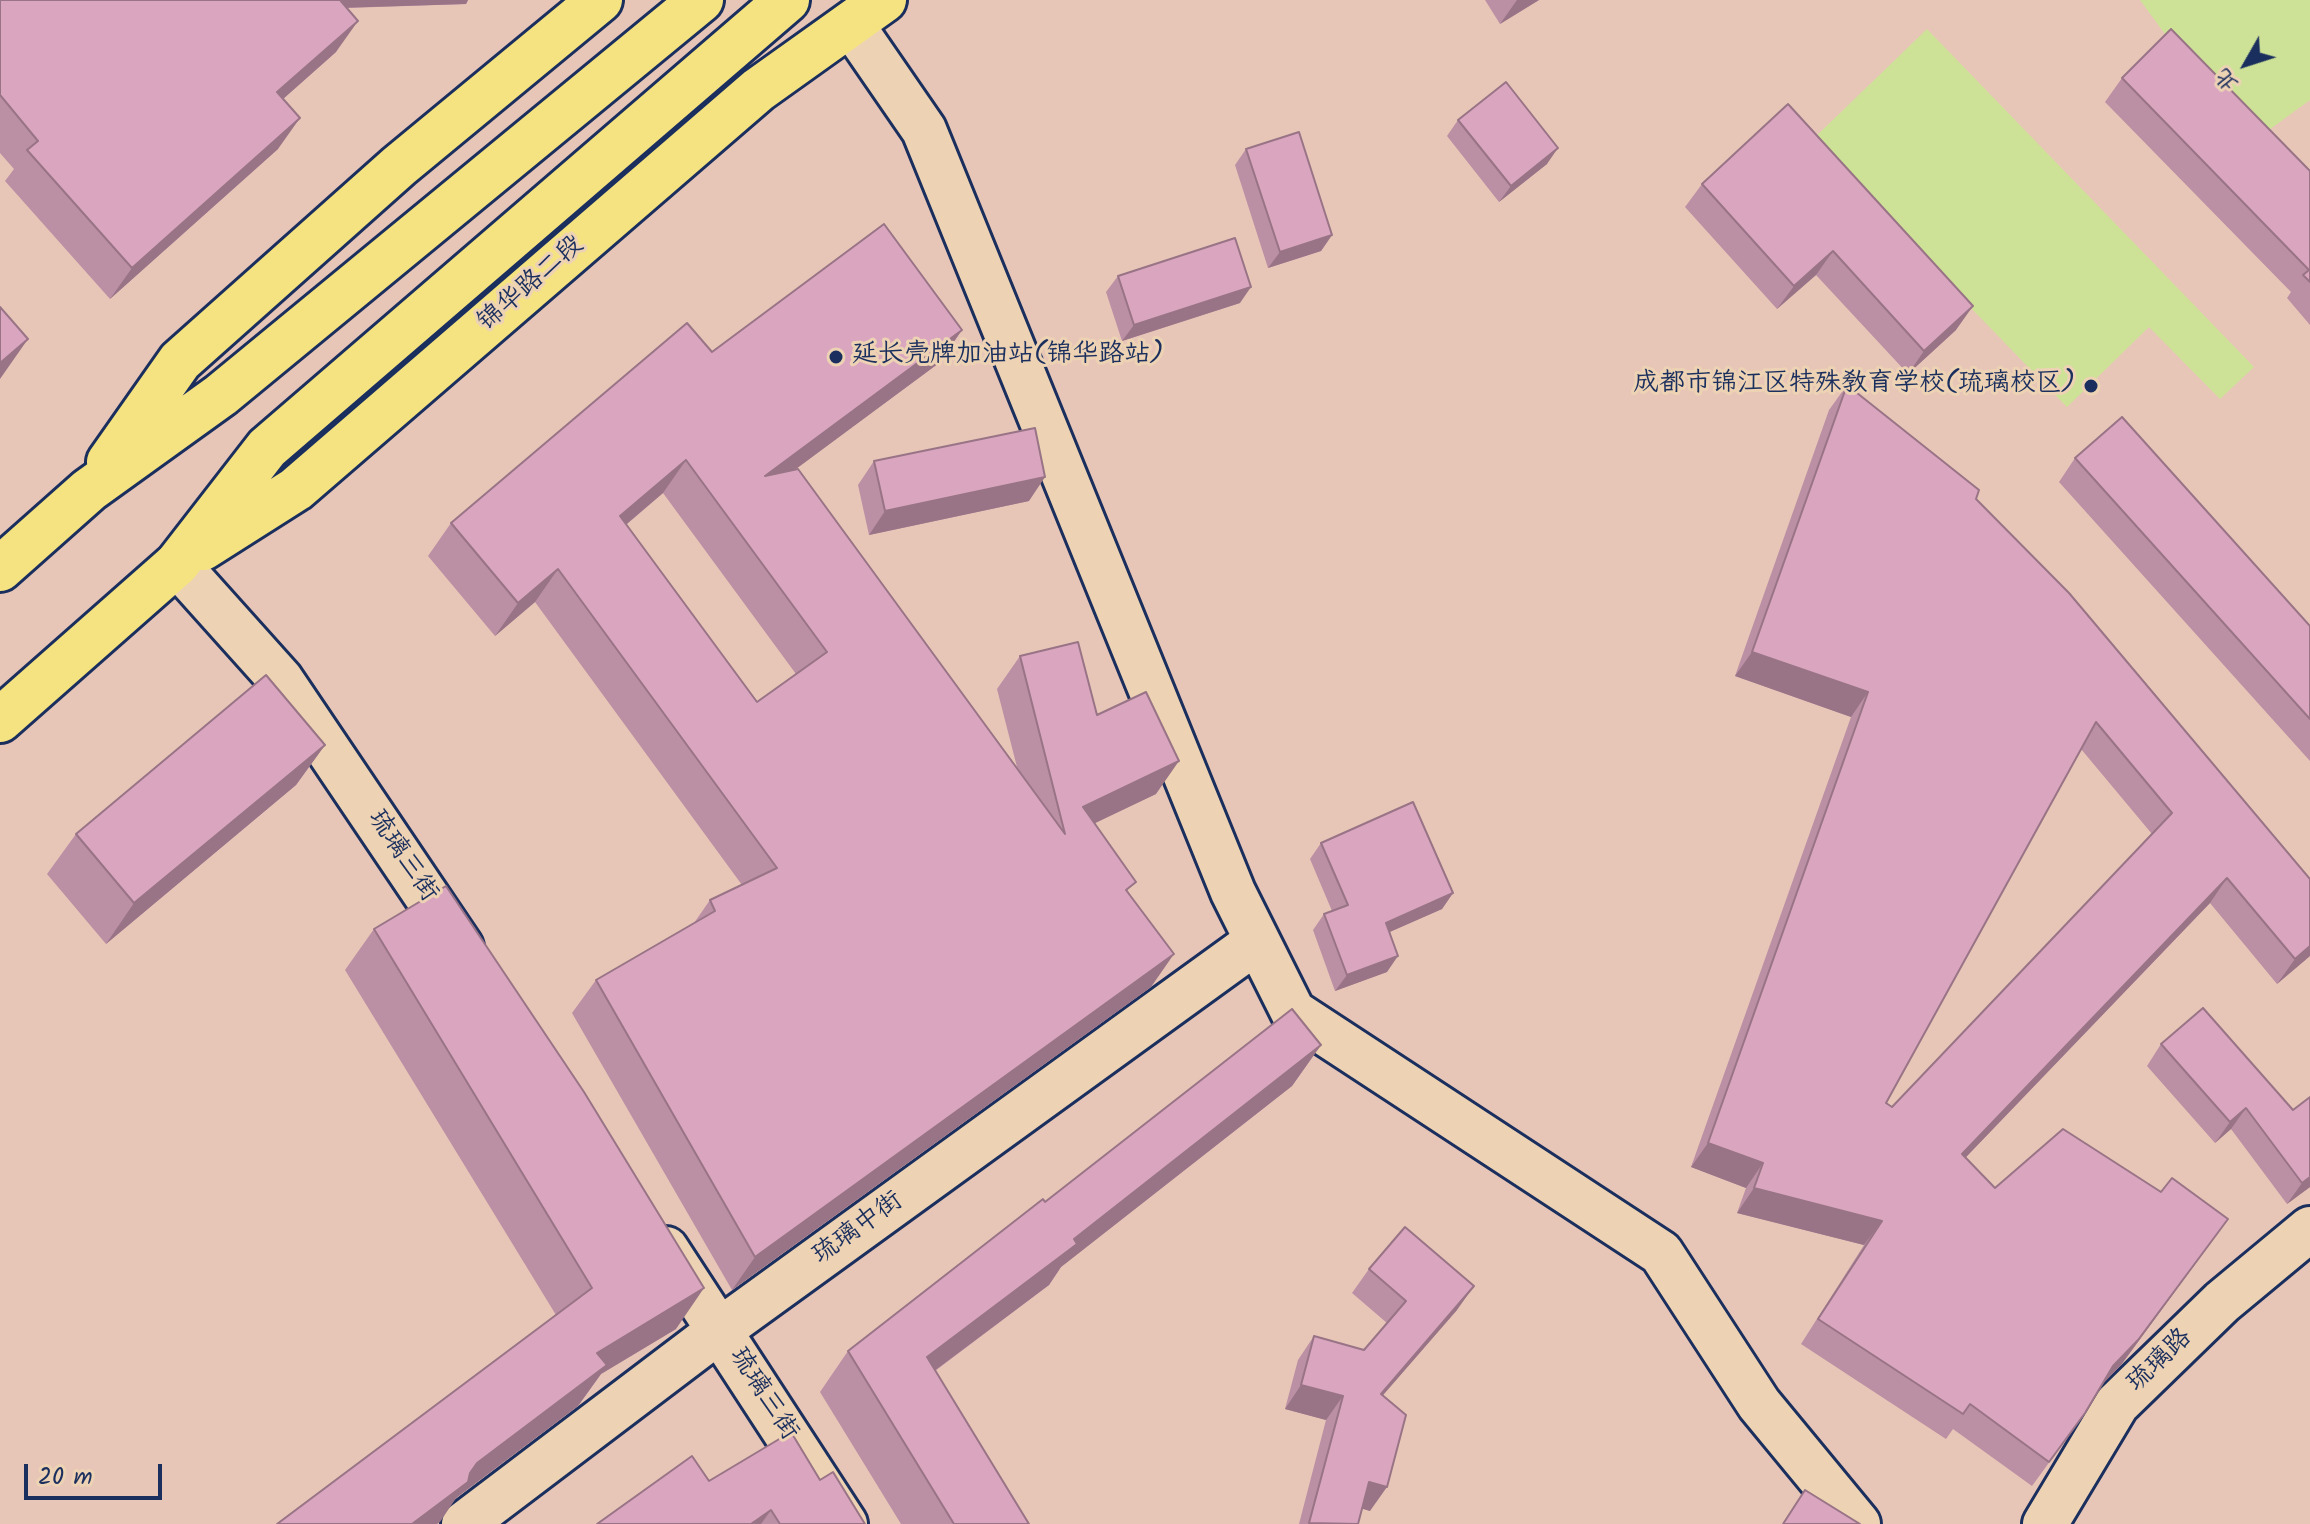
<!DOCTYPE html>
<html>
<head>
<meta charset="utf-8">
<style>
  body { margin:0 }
  #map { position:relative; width:2310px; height:1524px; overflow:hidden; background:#e7c6b7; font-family:Kalam,"LXGW WenKai TC",sans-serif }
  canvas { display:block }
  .north { position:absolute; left:2206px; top:24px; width:80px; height:80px; -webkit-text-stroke:6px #edd3b4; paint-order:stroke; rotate:231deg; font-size:22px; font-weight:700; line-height:32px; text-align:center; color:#1b2f5e }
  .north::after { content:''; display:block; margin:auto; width:28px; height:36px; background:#1b2f5e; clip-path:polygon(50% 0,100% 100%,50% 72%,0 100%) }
  .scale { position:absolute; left:24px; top:1464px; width:138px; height:36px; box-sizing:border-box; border:4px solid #1b2f5e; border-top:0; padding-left:10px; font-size:24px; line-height:28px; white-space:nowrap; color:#1b2f5e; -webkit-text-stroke:6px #edd3b4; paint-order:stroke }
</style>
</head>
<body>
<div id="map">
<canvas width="2310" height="1524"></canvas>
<div class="north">北</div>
<div class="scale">20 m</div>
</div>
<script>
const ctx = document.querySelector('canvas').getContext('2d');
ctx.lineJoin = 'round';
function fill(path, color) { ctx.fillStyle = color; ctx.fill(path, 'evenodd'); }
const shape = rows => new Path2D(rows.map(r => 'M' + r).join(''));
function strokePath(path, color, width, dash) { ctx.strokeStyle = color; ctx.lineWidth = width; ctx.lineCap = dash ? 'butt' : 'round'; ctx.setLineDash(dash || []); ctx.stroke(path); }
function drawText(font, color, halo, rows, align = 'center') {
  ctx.font = font + ' Kalam,"LXGW WenKai TC",sans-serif'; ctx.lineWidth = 6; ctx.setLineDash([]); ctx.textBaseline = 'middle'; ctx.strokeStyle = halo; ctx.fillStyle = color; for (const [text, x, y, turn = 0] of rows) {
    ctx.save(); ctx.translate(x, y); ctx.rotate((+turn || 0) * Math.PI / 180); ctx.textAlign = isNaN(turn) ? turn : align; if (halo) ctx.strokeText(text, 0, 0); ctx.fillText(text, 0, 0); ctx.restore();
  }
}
fill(shape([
  [2140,0,2310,0,2310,100,2247,146],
  [1927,29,2254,367,2220,399,2149,327,2067,407,1810,142]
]), '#cde297');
const minor = shape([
  [851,24,924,130,1233,892,1293,1012,1661,1253,1759,1404,1858,1524],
  [177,564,281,680,461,947],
  [666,1249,845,1524],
  [464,1524,720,1330,1257,941],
  [2045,1524,2117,1404,2222,1302,2310,1229]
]);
const major = shape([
  [109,462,180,361,399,166,600,0],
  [203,548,296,489,758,90,884,0],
  [0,569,89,490,221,395,701,0],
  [0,720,177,564,267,448,787,0]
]);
strokePath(minor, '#1b2f5e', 50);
strokePath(major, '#1b2f5e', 50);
strokePath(minor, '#edd3b4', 44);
strokePath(major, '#f5e382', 44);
fill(shape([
  [0,0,468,0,466,4,347,8,336,52,283,99,278,149,110,299,5,181,14,169,0,153],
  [1485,0,1539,0,1500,24],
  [2122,78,2310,171,2310,325,2287,298,2291,292,2105,102],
  [1788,104,1956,330,1908,374,1816,275,1777,309,1685,207,1702,184],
  [1458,120,1547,164,1499,202,1447,136],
  [1246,149,1332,235,1321,251,1268,268,1235,165],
  [1118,276,1240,303,1122,341,1106,292],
  [962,330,939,363,794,470,1017,767,997,689,1020,656,1097,715,1156,794,1094,823,1129,893,1151,987,732,1290,572,1013,596,980,694,923,710,900,742,885,535,602,495,636,428,556,451,523],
  [663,493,796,674,757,702,626,525],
  [1847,385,1976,499,2310,956,2277,984,2210,903,1966,1157,1995,1188,2210,1244,2121,1365,2102,1384,2085,1413,2032,1486,1953,1429,1946,1439,1801,1344,1864,1245,1737,1213,1746,1188,1691,1167,1851,717,1735,676,1829,410],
  [2081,749,2152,834,1892,1107,1886,1103],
  [2075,458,2310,626,2310,761,2059,482],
  [874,461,1029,501,869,535,858,485],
  [325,745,296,785,106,944,47,874,76,834],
  [1321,843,1453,893,1442,909,1389,932,1387,972,1335,991,1313,930,1324,914,1332,911,1310,859],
  [374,929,676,1329,601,1374,578,1406,456,1498,437,1524,277,1524,556,1315,345,970],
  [2161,1044,2293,1110,2310,1097,2310,1187,2287,1204,2231,1129,2215,1143,2147,1066],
  [1321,1045,1292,1086,1061,1267,1049,1285,935,1371,1029,1524,901,1524,820,1392,848,1351,1045,1202],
  [1369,1269,1457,1310,1383,1395,1370,1511,1362,1508,1358,1524,1299,1524,1326,1420,1285,1409,1298,1360,1314,1336,1364,1350,1387,1323,1352,1293],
  [820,1480,865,1524,597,1524,709,1481]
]), '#bb8fa4');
fill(shape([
  [342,0,468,0,466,4,336,8],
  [1517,0,1539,0,1500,24],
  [358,21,336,52,256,123,277,92],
  [300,118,278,149,110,299,132,268],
  [1558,148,1547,164,1499,202,1511,186],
  [1332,235,1321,251,1268,268,1280,252],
  [1833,251,1816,275,1777,309,1794,286],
  [1251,287,1240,303,1122,341,1134,325],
  [1973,306,1956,330,1908,374,1924,351],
  [962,330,939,363,742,509,765,476],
  [28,339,0,379,0,363],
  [686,460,663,493,597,549,620,516],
  [1045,477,1029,501,869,535,885,511],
  [558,569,535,602,495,636,518,603],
  [1752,652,1868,692,1851,717,1735,676],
  [325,745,296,785,106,944,134,903],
  [1179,761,1156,794,1062,839,1083,807],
  [2227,878,2210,903,1945,1179,1962,1154],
  [1453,893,1442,909,1374,939,1386,923],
  [2310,946,2310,956,2277,984,2295,959],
  [1174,954,1151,987,732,1290,755,1257],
  [1398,956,1387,972,1335,991,1347,975],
  [1321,1045,1292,1086,1061,1267,1049,1285,898,1398,927,1357,1074,1239],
  [2246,1108,2231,1129,2215,1143,2230,1122],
  [1708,1143,1763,1163,1746,1188,1691,1167],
  [2310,1177,2310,1187,2287,1204,2302,1183],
  [1754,1188,1882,1221,1864,1245,1737,1213],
  [2228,1219,2121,1365,2096,1391,2113,1366],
  [1474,1286,1457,1310,1364,1417,1381,1394],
  [704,1288,676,1329,601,1374,578,1406,456,1498,440,1522,437,1524,412,1524,597,1353],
  [1301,1385,1343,1396,1326,1420,1285,1409],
  [1369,1482,1387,1487,1370,1511,1353,1506],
  [771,1510,761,1524,751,1524]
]), '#997486');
const building = shape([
  [0,0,340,0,358,21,277,92,300,118,132,268,27,150,38,141,0,95,0,0],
  [2171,29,2310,171,2310,282,2303,275,2309,270,2122,78,2171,29],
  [1506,82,1558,148,1511,186,1458,120,1506,82],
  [1788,104,1973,306,1924,351,1833,251,1794,286,1702,184,1788,104],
  [1299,132,1332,235,1280,252,1246,149,1299,132],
  [884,224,962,330,765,476,798,469,1065,834,1020,656,1078,642,1097,715,1146,692,1179,761,1083,807,1136,882,1126,890,1174,954,755,1257,596,980,715,911,710,900,777,868,558,569,518,603,451,523,687,323,712,352,884,224],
  [686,460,827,652,757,702,620,516,686,460],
  [1235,238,1251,287,1134,325,1118,276,1235,238],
  [0,307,28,339,0,363,0,307],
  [1847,385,1979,490,1976,499,2069,593,2310,879,2310,946,2295,959,2227,878,1962,1154,1995,1188,2063,1129,2161,1192,2172,1178,2228,1219,2138,1340,2113,1366,2085,1413,2049,1462,1970,1404,1963,1414,1818,1319,1882,1221,1754,1188,1763,1163,1708,1143,1868,692,1752,652,1847,385],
  [2096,722,2172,813,1892,1107,1886,1103,2096,722],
  [2122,417,2310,626,2310,719,2075,458,2122,417],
  [1035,428,1045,477,885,511,874,461,1035,428],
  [266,675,325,745,134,903,76,834,266,675],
  [1413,802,1453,893,1386,923,1398,956,1347,975,1324,914,1348,905,1321,843,1413,802],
  [446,886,584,1092,704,1288,597,1353,607,1365,477,1463,470,1473,468,1482,412,1524,277,1524,592,1288,374,929,446,886],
  [2203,1008,2293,1110,2310,1097,2310,1177,2302,1183,2246,1108,2230,1122,2161,1044,2203,1008],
  [1292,1009,1321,1045,1074,1239,1077,1244,927,1357,1029,1524,954,1524,848,1351,1043,1199,1045,1202,1292,1009],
  [1405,1227,1474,1286,1381,1394,1406,1415,1387,1487,1369,1482,1358,1524,1309,1523,1343,1396,1301,1385,1314,1336,1364,1350,1406,1301,1369,1269,1405,1227],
  [791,1432,820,1480,833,1472,865,1524,780,1524,771,1510,751,1524,597,1524,692,1456,709,1481,791,1432],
  [1805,1490,1860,1524,1783,1524,1805,1490]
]);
fill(building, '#daa6bf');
strokePath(building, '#997486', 2);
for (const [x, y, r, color] of [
  [836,357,8,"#1b2f5e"],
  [2091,386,8,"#1b2f5e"]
]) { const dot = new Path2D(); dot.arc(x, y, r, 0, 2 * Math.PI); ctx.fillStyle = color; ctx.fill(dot); strokePath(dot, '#edd3b4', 3); }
drawText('26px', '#1b2f5e', '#edd3b4', [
  ["锦华路二段",532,285,-41],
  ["琉璃三街",401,857,56],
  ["琉璃中街",859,1230,-36],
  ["琉璃路",2161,1362,-44],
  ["琉璃三街",762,1395,57]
]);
drawText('26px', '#1b2f5e', '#edd3b4', [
  ["延长壳牌加油站(锦华路站)",852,357],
  ["成都市锦江区特殊教育学校(琉璃校区)",2075,386,"right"]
], 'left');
</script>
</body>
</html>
